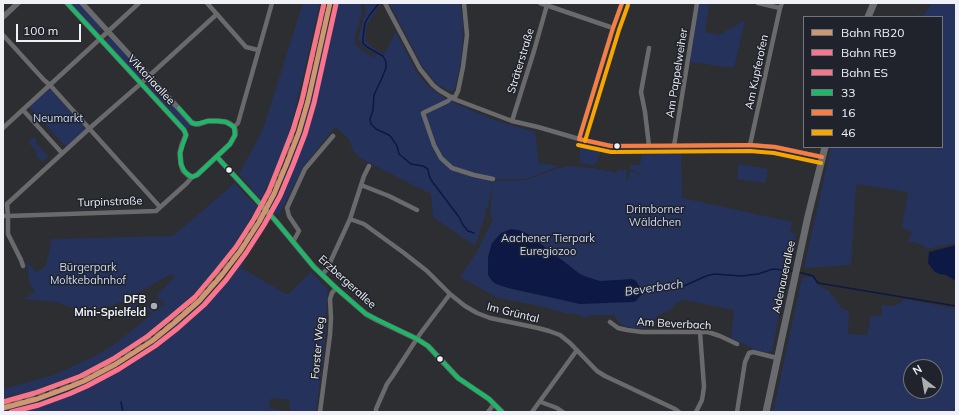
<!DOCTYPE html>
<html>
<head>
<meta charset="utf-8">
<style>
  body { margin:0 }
  #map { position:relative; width:959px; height:415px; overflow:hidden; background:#2d2e32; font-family:Mulish,sans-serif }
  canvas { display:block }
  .frame { position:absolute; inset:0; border:4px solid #eff1f6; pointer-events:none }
  .legend { position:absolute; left:803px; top:16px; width:140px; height:132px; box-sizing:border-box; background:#20232b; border:1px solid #73757c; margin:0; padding:5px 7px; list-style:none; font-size:12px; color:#eff1f6 }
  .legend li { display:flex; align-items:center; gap:8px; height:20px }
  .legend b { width:20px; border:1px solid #73757c }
  .north { position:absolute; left:903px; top:359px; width:40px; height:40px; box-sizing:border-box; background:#20232b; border:1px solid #73757c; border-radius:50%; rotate:329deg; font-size:11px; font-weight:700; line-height:16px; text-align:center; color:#eff1f6 }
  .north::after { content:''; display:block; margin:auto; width:14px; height:18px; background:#abadb1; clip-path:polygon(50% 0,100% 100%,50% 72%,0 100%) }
  .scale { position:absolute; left:16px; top:24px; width:65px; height:18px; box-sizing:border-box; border:2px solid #eff1f6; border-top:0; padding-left:5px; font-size:12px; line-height:14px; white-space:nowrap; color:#eff1f6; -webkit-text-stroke:3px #20232b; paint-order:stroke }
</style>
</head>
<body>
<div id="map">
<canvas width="959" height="415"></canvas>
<div class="frame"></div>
<ul class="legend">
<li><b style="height:5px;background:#cd976f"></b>Bahn RB20</li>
<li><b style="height:5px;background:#fc738d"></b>Bahn RE9</li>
<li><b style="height:5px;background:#f67689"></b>Bahn ES</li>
<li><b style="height:5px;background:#1ab867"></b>33</li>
<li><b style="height:5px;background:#f77d43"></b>16</li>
<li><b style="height:5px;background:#f7a600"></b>46</li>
</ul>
<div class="north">N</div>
<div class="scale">100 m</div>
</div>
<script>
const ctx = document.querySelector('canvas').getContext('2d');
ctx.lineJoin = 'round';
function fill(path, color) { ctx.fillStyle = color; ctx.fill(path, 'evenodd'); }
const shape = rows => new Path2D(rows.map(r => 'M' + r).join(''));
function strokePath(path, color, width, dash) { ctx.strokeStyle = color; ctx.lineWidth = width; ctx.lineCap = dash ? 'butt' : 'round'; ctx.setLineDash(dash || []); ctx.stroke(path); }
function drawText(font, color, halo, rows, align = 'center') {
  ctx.font = font + ' Mulish,sans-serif'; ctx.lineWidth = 3; ctx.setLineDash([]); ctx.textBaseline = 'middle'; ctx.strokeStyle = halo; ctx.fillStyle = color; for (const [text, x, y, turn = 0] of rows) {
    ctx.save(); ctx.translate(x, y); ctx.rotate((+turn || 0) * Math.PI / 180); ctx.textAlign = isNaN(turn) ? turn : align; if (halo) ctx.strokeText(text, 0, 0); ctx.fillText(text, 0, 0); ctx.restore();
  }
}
fill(shape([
  [70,3,79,3,101,28,97,32],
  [303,3,320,3,293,119,282,154,261,200,239,174,263,129],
  [335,3,361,3,362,10,361,17,355,36,355,43,359,48,364,52,374,58,376,54,366,49,362,44,359,41,359,36,366,10,364,3,379,3,380,4,367,25,365,40,373,48,384,54,396,32,416,71,429,87,446,99,456,104,497,121,535,132,539,163,559,166,526,179,494,179,493,183,496,181,526,180,556,169,569,166,594,168,616,173,618,170,627,170,626,179,628,180,630,170,639,175,639,174,630,169,630,165,640,165,642,154,681,152,682,198,792,222,790,232,796,234,772,350,770,352,768,353,756,350,731,338,734,310,684,300,678,302,671,309,666,312,658,315,655,318,653,325,647,325,646,329,627,327,619,323,615,316,612,315,589,315,588,318,579,315,565,313,535,305,498,298,460,277,477,252,493,219,490,214,493,185,484,219,475,246,433,217,431,194,360,158,352,149,350,141,344,134,335,127,303,167,279,215,274,213,270,208,281,185,298,142,305,119,327,25,332,17],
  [389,3,460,3,463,20,463,33,461,62,455,88,452,91,449,91,437,84,423,67],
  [699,3,709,3,705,32,719,35,745,20,734,68,690,62],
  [932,3,956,3,956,243,926,249,923,245,908,241,912,233,902,227,908,192,856,184,851,265,804,268,831,147,942,147,942,17,917,17,919,14,922,17],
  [110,37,144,74,139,78,105,41],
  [151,81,191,125,187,129,146,85],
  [49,88,86,129,66,147,29,107],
  [34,137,37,141,35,142,48,156,42,162,36,155,36,151,28,142],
  [580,145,601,149,599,157,598,158,597,161,594,165,580,163],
  [739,164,768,169,765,183,737,179],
  [235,183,248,198,253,202,258,207,257,208,234,245,215,271,204,283,181,306,169,317,149,333,130,345,112,357,81,373,33,391,3,398,3,389,54,375,91,358,111,347,152,314,146,308,155,299,161,305,153,313,165,304,156,296,175,277,171,274,129,298,114,305,87,310,78,309,66,306,56,302,25,299,35,291,30,285,27,266,25,266,24,260,21,254,27,265,31,265,35,273,46,266,52,239,173,236],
  [265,216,267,219,253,242,241,268,288,295,311,272,328,290,327,297,326,324,324,348,316,412,3,412,3,410,36,402,68,391,85,383,117,367,136,355,165,335,200,304,224,279,244,252],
  [271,398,290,400,289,412,269,408],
  [813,276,817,285,829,291,842,309,849,311,848,334,867,335,871,316,882,315,882,305,895,306,905,299,956,309,956,412,773,412,802,278],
  [911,367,935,367,935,391,911,391],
  [135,302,139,308,127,319,121,309]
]), '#25335c');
fill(shape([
  [511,229,518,230,528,234,580,274,587,277,600,281,617,280,632,279,636,281,640,287,649,288,649,291,642,294,636,301,633,302,580,304,508,288,496,284,492,281,488,275,488,257,492,243,501,233],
  [956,245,956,281,946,275,939,274,934,271,930,266,928,263,929,252]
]), '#0d1844');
strokePath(shape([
  [379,3,369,16,365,23,363,38,363,43,367,47,383,56,386,62,386,68,381,80,374,95,373,110,370,119,371,124,376,129,389,135,391,137,397,146,399,154,411,164,423,166,428,169,429,175,431,180,459,217,463,225,468,231,474,233],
  [798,272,813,276,818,283,956,306],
  [648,290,658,288,678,287,684,286,706,276,714,274,742,276,758,274,773,269,794,271],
  [121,402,123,412]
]), '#0d1844', 1.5);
strokePath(shape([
  [207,3,246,47,258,50],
  [385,3,388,9,420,69,433,85,439,90,454,99,512,121,538,127,579,139,611,146,681,146,750,145,775,147,822,157],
  [540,3,613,28],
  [758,3,780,8],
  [3,35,44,80,50,85,160,207],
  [452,97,448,101,423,113,434,145,441,158,452,168,474,175,493,179],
  [454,99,458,91,463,67,467,35,464,3],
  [23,110,62,153],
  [512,121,534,51,547,5],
  [234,127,238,123,272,3],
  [3,128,139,3],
  [579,139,613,28,622,3],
  [750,145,780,8,782,3],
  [649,146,645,112,641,92,649,48],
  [674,146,697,3],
  [192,177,187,183,156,211,8,216,7,204,91,127,138,86,217,14],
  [361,185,389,196,417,210],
  [3,216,8,216,8,234,21,260,23,266],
  [350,219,364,224,404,253,427,271,450,294,465,306,477,313,490,318,538,328,549,331,560,335,570,343,597,371,605,376,675,409,679,412],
  [293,242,299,231,289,216,287,208,305,169,333,136],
  [322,275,327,269,350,219,364,176,369,166],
  [610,322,618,328,627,330,642,332,708,332,720,336,737,344],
  [541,402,557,408,563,412],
  [320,412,330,335,331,318,330,299,332,293,336,288],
  [376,412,376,409,387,384,392,377,420,334,450,294],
  [488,412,494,404],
  [532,412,577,350],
  [696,412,702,400,704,387,700,332],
  [737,412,745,362,749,353,753,352,777,358]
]), '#6a6a6c', 4.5);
strokePath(shape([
  [67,3,184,130,186,135,182,145,180,153,181,164,183,170,188,175,192,177,197,175,230,144,235,135,235,130,234,127,230,124,226,122,218,121,208,121,199,124,196,124,192,123,82,3],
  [3,17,18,3],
  [217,157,275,220,314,267,336,288,366,314,377,320,417,339,428,346,458,378,489,399,502,412]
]), '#6a6a6c', 5.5);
strokePath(shape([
  [868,17,874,3],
  [766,412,808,216,825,147]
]), '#6a6b6e', 7);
strokePath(shape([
  [3,405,36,396,65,386,99,370,133,350,162,330,185,310,208,287,226,265,239,249,256,221,271,192,285,163,295,131,304,100,326,3]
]), '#636466', 1.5, [8, 4]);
strokePath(shape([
  [67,3,184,130,186,135,180,153,181,164,185,172,192,177],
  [179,108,192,123,196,124,208,121,218,121,226,122,234,127],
  [217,157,275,220,314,267,336,288,366,314,417,339,428,346,458,378,489,399,502,412],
  [192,177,197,175,230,144,235,135,234,127]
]), '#1ab867', 4);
strokePath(shape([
  [579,139,611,146,750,145,775,147,822,157],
  [579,139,613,28,622,3]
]), '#f77d43', 4);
strokePath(shape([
  [585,141,619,30,628,5],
  [578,145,611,152,750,151,774,153,821,163]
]), '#f7a600', 4);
strokePath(shape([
  [3,408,37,399,67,388,84,381,116,364,152,341,174,323,199,301,221,276,241,250,259,222,274,194,287,163,299,132,308,101,330,3]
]), '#cd976f', 5);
strokePath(shape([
  [11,412,39,405,69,394,87,386,119,369,155,346,178,328,204,305,226,280,246,253,264,225,280,196,293,165,305,134,314,103,336,4]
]), '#fc738d', 5);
strokePath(shape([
  [3,402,35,393,65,382,81,376,113,359,148,336,170,318,195,297,216,272,236,247,254,219,269,191,281,161,293,130,302,100,324,3]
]), '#f67689', 5);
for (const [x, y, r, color] of [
  [617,146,3.5,"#eff1f6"],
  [229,170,3.5,"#eff1f6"],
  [154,306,4,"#abadb1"],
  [440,359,3.5,"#eff1f6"]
]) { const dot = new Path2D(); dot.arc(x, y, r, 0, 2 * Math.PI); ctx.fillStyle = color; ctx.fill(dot); strokePath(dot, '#20232b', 1.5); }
drawText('11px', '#eff1f6', '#20232b', [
  ["Sträterstraße",521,61,-73],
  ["Am Kupferofen",757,72,-78],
  ["Am Pappelweiher",677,73,-81],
  ["Viktoriaallee",151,80,47],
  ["Turpinstraße",110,202,-2],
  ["Adenauerallee",784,277,-78],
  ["Erzbergerallee",347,282,42],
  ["Im Grüntal",513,313,14],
  ["Am Beverbach",674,324,3],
  ["Forster Weg",318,348,-85]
]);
drawText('11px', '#cbd9fb', '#20232b', [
  ["Neumarkt",58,119],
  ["Drimborner",655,210],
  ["Wäldchen",655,223],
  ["Aachener Tierpark",548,239],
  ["Euregiozoo",548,252],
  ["Bürgerpark",88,268],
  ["Moltkebahnhof",88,281]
]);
drawText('bold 11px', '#eff1f6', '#20232b', [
  ["DFB",146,300],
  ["Mini-Spielfeld",146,313]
], 'right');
drawText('italic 12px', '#c6d4f6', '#20232b', [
  ["Beverbach",654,288,-8]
]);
</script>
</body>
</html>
